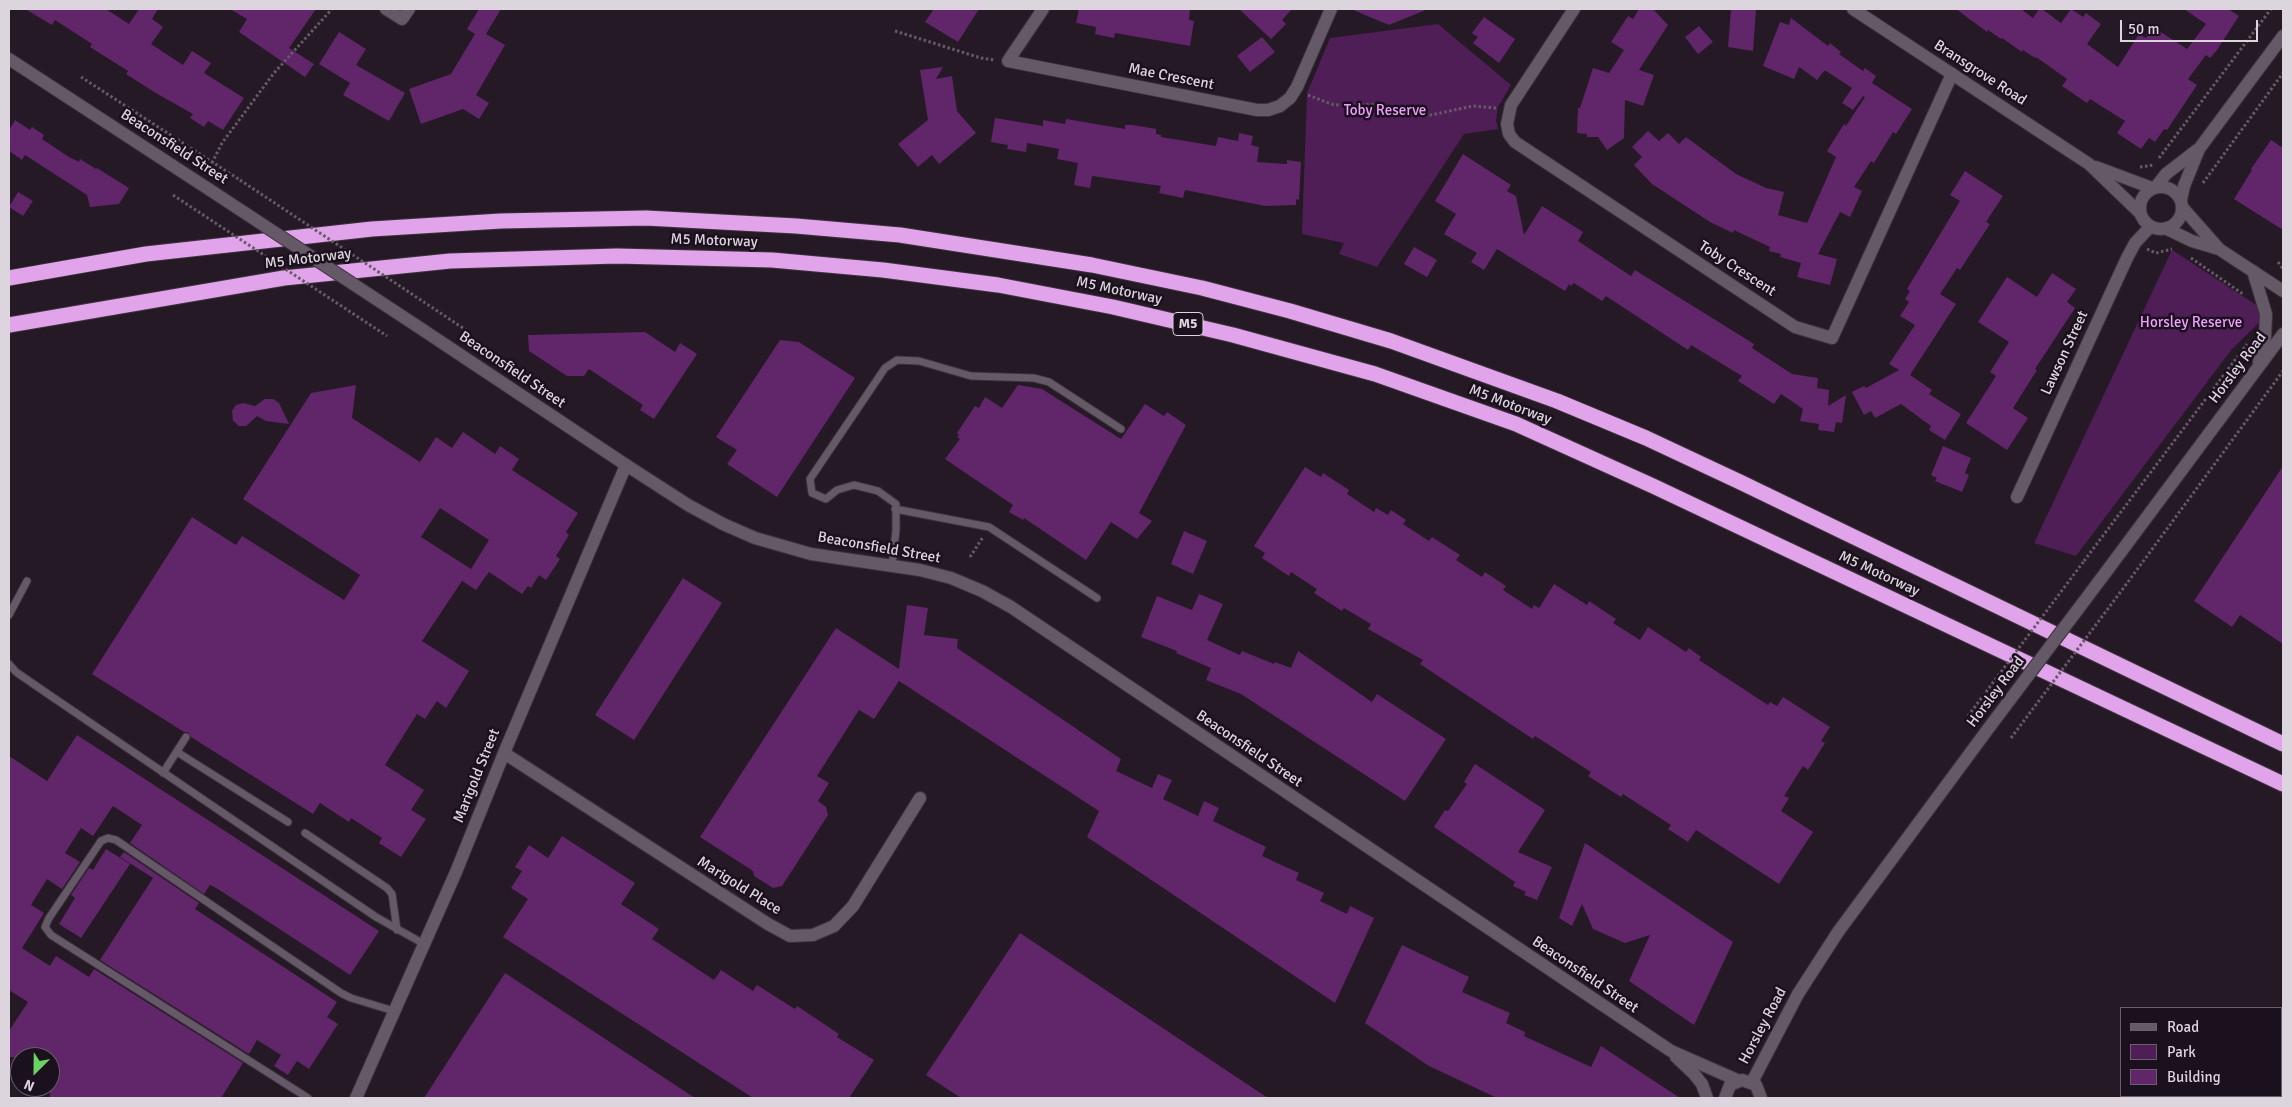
<!DOCTYPE html>
<html>
<head>
<meta charset="utf-8">
<style>
  body { margin:0 }
  #map { position:relative; width:2292px; height:1107px; overflow:hidden; background:#251926; font-family:Signika,sans-serif }
  canvas { display:block }
  .frame { position:absolute; inset:0; border:10px solid #ddd5de; pointer-events:none }
  .legend { position:absolute; left:2120px; top:1007px; width:162px; height:90px; box-sizing:border-box; background:#1b101d; border:1px solid #695f6a; margin:0; padding:6px 9px; list-style:none; font-size:15px; color:#ddd5de }
  .legend li { display:flex; align-items:center; gap:10px; height:25px }
  .legend b { width:25px; border:1px solid #695f6a }
  .north { position:absolute; left:10px; top:1047px; width:50px; height:50px; box-sizing:border-box; background:#1b101d; border:1px solid #695f6a; border-radius:50%; rotate:203deg; font-size:14px; font-weight:700; line-height:20px; text-align:center; color:#ddd5de }
  .north::after { content:''; display:block; margin:auto; width:18px; height:22px; background:#6ad363; clip-path:polygon(50% 0,100% 100%,50% 72%,0 100%) }
  .scale { position:absolute; left:2120px; top:20px; width:138px; height:22px; box-sizing:border-box; border:2px solid #ddd5de; border-top:0; padding-left:6px; font-size:15px; line-height:18px; white-space:nowrap; color:#ddd5de; -webkit-text-stroke:4px #1b101d; paint-order:stroke }
</style>
</head>
<body>
<div id="map">
<canvas width="2292" height="1107"></canvas>
<div class="frame"></div>
<ul class="legend">
<li><b style="height:6px;background:#655867"></b>Road</li>
<li><b style="height:14px;background:#4f1e56"></b>Park</li>
<li><b style="height:14px;background:#61256a"></b>Building</li>
</ul>
<div class="north">N</div>
<div class="scale">50 m</div>
</div>
<script>
const ctx = document.querySelector('canvas').getContext('2d');
ctx.lineJoin = 'round';
function fill(path, color) { ctx.fillStyle = color; ctx.fill(path, 'evenodd'); }
const shape = rows => new Path2D(rows.map(r => 'M' + r).join(''));
function strokePath(path, color, width, dash) { ctx.strokeStyle = color; ctx.lineWidth = width; ctx.lineCap = dash ? 'butt' : 'round'; ctx.setLineDash(dash || []); ctx.stroke(path); }
function drawText(font, color, halo, rows, align = 'center') {
  ctx.font = font + ' Signika,sans-serif'; ctx.lineWidth = 5; ctx.setLineDash([]); ctx.textBaseline = 'middle'; ctx.strokeStyle = halo; ctx.fillStyle = color; for (const [text, x, y, turn = 0] of rows) {
    ctx.save(); ctx.translate(x, y); ctx.rotate((+turn || 0) * Math.PI / 180); ctx.textAlign = isNaN(turn) ? turn : align; if (halo) ctx.strokeText(text, 0, 0); ctx.fillText(text, 0, 0); ctx.restore();
  }
}
fill(shape([
  [1438,24,1511,85,1498,107,1496,120,1498,129,1464,134,1377,267,1339,254,1344,243,1302,234,1307,93,1330,38],
  [2172,250,2264,310,2264,318,2232,349,2076,556,2034,543]
]), '#4f1e56');
fill(shape([
  [25,9,106,9,129,24,139,9,158,9,152,19,163,27,151,44,183,65,192,51,211,63,204,73,244,98,223,130,208,121,204,127,190,118,193,114,154,92,126,74,128,71,90,47,92,44,55,20,52,25],
  [230,9,316,9,289,48,314,64,305,77,239,32,247,19],
  [479,9,501,9,486,34,505,45,476,95,489,103,479,119,463,109,421,124,409,89,451,74,475,34,467,29],
  [934,9,979,9,958,42,925,22],
  [1079,9,1190,9,1189,20,1194,21,1190,46,1115,33,1114,38,1095,34,1096,27,1076,23],
  [1239,9,1292,9,1282,20,1286,24,1271,39],
  [1351,9,1428,9,1389,25],
  [1639,9,1653,9,1668,25,1639,70,1654,75,1643,106,1625,100,1624,138,1607,150,1598,137,1587,137,1587,134,1577,133,1578,108,1580,108,1593,68,1609,73,1624,50,1611,42,1628,16,1633,19],
  [1731,9,1756,9,1753,51,1728,47],
  [1956,9,2021,9,2033,18,2039,9,2042,9,2061,23,2071,9,2083,17,2086,13,2101,24,2087,44,2118,67,2139,34,2146,38,2153,27,2187,49,2206,24,2184,9,2228,9,2239,16,2217,50,2210,58,2206,55,2188,79,2197,85,2167,130,2164,129,2155,142,2149,138,2141,149,2117,133,2125,121,2090,99,2087,103,2062,86,2067,79,2036,57,2035,58,2023,50,2022,52,2002,38,2001,39,1988,30,1987,32],
  [1484,17,1515,39,1499,63,1473,43,1478,37,1472,33],
  [1791,18,1828,46,1830,43,1841,52,1839,54,1863,71,1865,68,1876,76,1872,83,1912,109,1896,134,1893,132,1874,163,1871,161,1854,187,1862,191,1850,217,1840,212,1818,254,1837,259,1830,285,1797,277,1801,263,1780,257,1781,254,1769,251,1770,247,1734,230,1733,233,1710,222,1652,184,1634,165,1642,157,1632,147,1648,131,1659,141,1668,133,1679,144,1686,137,1736,174,1766,188,1784,192,1778,215,1807,223,1836,157,1827,151,1844,124,1846,126,1865,97,1863,96,1853,110,1842,103,1852,88,1826,71,1824,71,1817,80,1799,67,1794,79,1763,66,1780,22,1789,25],
  [1699,26,1713,42,1698,54,1685,37],
  [339,32,366,49,356,65,405,93,389,121,343,95,350,83,319,64],
  [1262,37,1275,52,1250,72,1237,56],
  [943,67,936,79,952,76,957,111,976,133,939,164,932,155,918,167,898,144,928,120,920,70],
  [995,118,1043,126,1043,120,1065,124,1066,119,1125,129,1125,125,1133,125,1156,129,1156,134,1161,135,1161,137,1216,146,1218,137,1238,141,1239,133,1253,136,1251,145,1259,147,1257,162,1287,164,1287,160,1301,162,1299,200,1296,199,1296,205,1265,206,1185,190,1183,198,1159,193,1161,186,1092,176,1090,188,1074,185,1078,163,1057,159,1059,149,1027,143,1026,152,1007,149,1008,145,991,142],
  [15,120,30,130,32,127,44,135,42,139,69,157,79,162,80,159,96,169,97,168,129,188,119,204,90,207,87,195,25,155,22,160,9,151,9,130],
  [2271,140,2283,148,2283,230,2234,199,2252,170,2251,169],
  [1463,154,1511,185,1507,191,1516,196,1524,235,1542,206,1583,232,1578,241,1631,276,1635,270,1754,344,1752,348,1792,374,1818,378,1817,388,1829,390,1828,406,1846,395,1842,423,1836,422,1834,432,1818,430,1819,424,1800,421,1803,409,1781,394,1774,404,1738,381,1742,376,1691,345,1688,350,1606,296,1602,301,1574,283,1571,286,1569,284,1565,291,1497,249,1484,270,1471,262,1477,253,1444,234,1456,214,1435,201],
  [1965,171,2003,196,1986,222,1990,224,1960,270,1957,268,1940,294,1956,304,1910,375,1932,390,1929,394,1961,414,1945,440,1929,430,1931,426,1901,404,1875,418,1871,411,1864,415,1852,392,1864,386,1866,388,1899,370,1889,364,1915,325,1900,316,1909,302,1905,299,1910,291,1907,289,1960,201,1950,195],
  [18,192,33,201,23,216,9,207],
  [1414,247,1437,260,1427,277,1404,264],
  [2052,273,2076,289,2067,302,2075,308,2035,369,2037,370,2013,408,2028,418,2007,450,1966,423,1996,376,1990,372,2009,342,1978,322,2007,277,2037,297],
  [645,332,675,352,680,343,697,354,654,419,640,410,643,405,589,369,584,376,567,376,529,351,528,335],
  [780,340,799,342,855,378,777,497,727,464,737,450,716,437],
  [356,385,352,418,420,462,436,437,452,448,463,432,495,454,500,446,519,459,512,470,578,513,566,532,569,535,556,556,560,559,546,580,539,575,531,588,528,586,522,594,489,572,476,590,462,581,422,641,469,671,446,708,437,701,425,719,417,714,385,765,424,790,411,810,426,819,401,857,379,843,382,838,351,818,349,822,320,803,313,814,191,737,188,732,184,732,92,674,192,517,236,545,242,536,344,600,360,575,243,499,311,393],
  [440,508,489,540,471,569,421,537],
  [1018,385,1042,389,1121,439,1145,404,1164,416,1167,412,1186,425,1139,513,1152,521,1137,539,1111,522,1086,560,1024,518,1023,520,1009,512,1013,505,945,459,960,439,957,437,959,435,957,433,975,406,979,408,985,397,1002,408],
  [265,399,273,399,279,403,289,424,266,421,257,416,246,426,239,426,233,421,232,411,236,405,243,403,255,406],
  [1943,446,1971,458,1965,473,1969,475,1962,492,1935,481,1937,478,1931,475],
  [2283,466,2283,644,2240,615,2232,627,2194,601],
  [1305,467,1321,477,1323,473,1349,490,1347,494,1374,512,1376,508,1388,515,1391,510,1406,520,1403,524,1429,541,1432,537,1460,555,1456,560,1482,577,1485,572,1506,586,1503,590,1532,609,1534,605,1539,608,1554,584,1587,605,1589,601,1616,619,1613,623,1640,640,1648,627,1686,652,1689,648,1701,657,1699,660,1768,705,1770,702,1777,706,1783,697,1830,727,1821,741,1825,743,1808,770,1803,766,1784,796,1789,798,1781,811,1813,832,1779,884,1696,830,1688,842,1668,829,1671,825,1623,794,1621,797,1588,776,1591,772,1535,736,1533,739,1420,664,1423,660,1368,629,1371,624,1344,608,1342,611,1314,593,1317,589,1291,572,1289,576,1262,558,1265,553,1254,546],
  [1184,531,1207,541,1193,574,1171,564],
  [683,578,722,603,634,740,595,715],
  [1199,594,1223,604,1207,640,1240,655,1242,651,1274,664,1275,662,1291,668,1298,651,1372,702,1377,694,1446,739,1405,801,1241,694,1206,680,1211,668,1176,653,1177,651,1141,637,1157,596,1192,610],
  [907,605,928,608,924,635,958,639,957,648,1121,759,1116,771,1152,788,1158,774,1172,780,1163,799,1198,816,1204,801,1219,808,1213,821,1266,847,1262,856,1299,873,1296,880,1324,893,1320,901,1347,914,1350,906,1374,918,1335,1003,1087,837,1099,811,899,681,874,719,859,710,817,776,829,783,818,801,826,807,828,815,782,886,773,888,754,876,753,871,700,837,836,628,899,669],
  [77,735,379,931,350,975,218,889,210,885,204,894,130,843,142,825,113,806,93,836,81,828,65,853,80,862,62,889,47,879,31,905,44,913,22,948,50,966,56,956,89,977,94,969,243,1063,221,1098,50,1098,50,1057,9,1057,9,1031,28,1002,9,990,9,756,47,781],
  [1475,764,1545,810,1518,852,1552,867,1537,900,1524,895,1526,892,1513,886,1515,882,1434,827,1445,810,1448,811,1467,784,1464,782],
  [562,836,635,883,621,904,659,929,652,939,714,980,721,970,753,991,757,985,795,1009,797,1006,839,1034,837,1037,874,1060,849,1098,753,1098,503,937,528,899,511,888,522,871,515,867,529,845,548,858],
  [1585,843,1733,942,1694,1025,1629,981,1650,935,1625,943,1593,929,1582,904,1572,926,1559,918],
  [106,849,130,864,81,938,59,924,75,898,71,895,89,868,93,870],
  [124,852,199,903,195,909,337,1002,327,1017,338,1024,309,1069,297,1061,288,1075,274,1066,281,1055,257,1040,249,1054,100,960,153,878,120,857],
  [1020,933,1268,1098,961,1098,926,1075],
  [1402,945,1469,977,1462,992,1510,1013,1506,1023,1525,1032,1524,1036,1591,1067,1601,1046,1680,1098,1497,1098,1429,1066,1365,1023],
  [505,973,695,1098,424,1098]
]), '#61256a');
const service = shape([
  [895,509,989,527,1097,598],
  [892,566,896,530,896,504,878,491,854,485,837,490,826,499,812,493,810,479,885,368,897,360,919,361,971,376,1034,378,1049,382,1121,429],
  [9,615,27,581],
  [9,664,16,672,48,694,376,917,424,944],
  [177,752,288,822],
  [163,773,186,737],
  [305,833,387,888,392,894,397,930],
  [308,1098,51,935,45,927,49,918,101,841,108,838,116,840,341,993,351,998,394,1011]
]);
const minor = shape([
  [386,9,402,19,409,9],
  [1043,9,1008,61,1257,110,1268,110,1280,106,1290,98,1297,87,1331,9],
  [1574,9,1511,105,1507,124,1509,134,1515,142,1795,327,1832,338,1952,74],
  [2155,188,2166,174,2197,150],
  [2181,200,2184,186,2199,149,2283,36],
  [2017,497,2127,258,2135,243,2150,227],
  [504,753,768,924,790,936,813,935,834,926,853,906,920,798],
  [356,1098,456,872,504,753,626,465]
]);
const secondary = shape([
  [1853,9,2089,164,2140,213],
  [9,59,210,190],
  [2096,167,2152,188],
  '2140 208a21 21 0 1 1 42 0a21 21 0 1 1-42 0Z',
  [2182,207,2219,249],
  [2167,229,2192,241,2219,249,2283,291],
  [2253,271,2266,314,2265,338,2259,362],
  [417,326,626,465,688,505,723,524,755,538,811,554,920,570,951,578,982,591,1011,607,1671,1051,1737,1080],
  [2106,572,2283,334],
  [1676,1057,1694,1074,1702,1084,1707,1098],
  [1752,1082,1798,994,1838,932,1988,729],
  [1725,1098,1730,1085,1742,1080,1756,1085,1761,1098]
]);
const motorway = shape([
  [9,278,146,254,372,229,501,221,646,218,796,226,900,235,1092,265,1202,288,1290,311,1391,341,1557,401,1646,438,1740,482,2283,744],
  [9,325,284,278,450,261,617,256,772,260,883,270,998,285,1113,307,1233,335,1375,374,1516,424,1653,486,2283,784]
]);
strokePath(service, '#3c333d', 9);
strokePath(minor, '#3c333d', 14);
strokePath(secondary, '#3c333d', 14);
strokePath(motorway, '#3c333d', 17);
strokePath(shape([
  [895,31,981,58,995,60],
  [81,77,240,180],
  [1308,95,1334,105,1357,104,1381,105,1402,113,1431,115,1473,106,1497,108],
  [2159,158,2271,9],
  [212,163,222,143,274,73,332,9],
  [2140,167,2154,165],
  [2203,183,2283,73],
  [2147,249,2156,253,2172,249],
  [2191,258,2243,294],
  [2278,262,2283,269],
  [970,557,983,537],
  [2084,561,2247,344],
  [2125,586,2283,371]
]), '#655a66', 3, [2.5, 2.5]);
strokePath(service, '#655867', 7);
strokePath(minor, '#655867', 12);
strokePath(secondary, '#655867', 12);
strokePath(motorway, '#e1a3e9', 15);
const secondaryBridge = shape([
  [210,190,417,326],
  [1988,729,2106,572]
]);
strokePath(secondaryBridge, '#3c333d', 14, []);
strokePath(shape([
  [240,180,466,330],
  [173,195,387,336],
  [1968,716,2084,561],
  [2011,738,2125,586]
]), '#655a66', 3, [2.5, 2.5]);
strokePath(secondaryBridge, '#655867', 12);
for (const [x, y, w] of [
  [1188,324,30]
]) { const box = new Path2D(); box.roundRect(x - w / 2, y - 11.5, w, 23, 4); ctx.fillStyle = '#1b101d'; ctx.fill(box); strokePath(box, '#ddd5de', 1); }
drawText('bold 14px', '#ddd5de', null, [
  ["M5",1188,324]
]);
drawText('15px', '#ddd5de', '#1b101d', [
  ["Bransgrove Road",1980,73,33],
  ["Mae Crescent",1171,77,11],
  ["Beaconsfield Street",174,147,33],
  ["M5 Motorway",714,241,2],
  ["M5 Motorway",308,259,-7],
  ["Toby Crescent",1737,269,33],
  ["M5 Motorway",1119,291,12],
  ["Lawson Street",2065,353,-65],
  ["Horsley Road",2238,368,-53],
  ["Beaconsfield Street",512,370,34],
  ["M5 Motorway",1510,405,21],
  ["Beaconsfield Street",879,548,10],
  ["M5 Motorway",1879,574,25],
  ["Horsley Road",1996,692,-53],
  ["Beaconsfield Street",1249,749,34],
  ["Marigold Street",477,776,-68],
  ["Marigold Place",739,886,32],
  ["Beaconsfield Street",1585,975,34],
  ["Horsley Road",1763,1026,-62]
]);
drawText('15px', '#f29efe', '#1b101d', [
  ["Toby Reserve",1385,111],
  ["Horsley Reserve",2191,323]
]);
</script>
</body>
</html>
